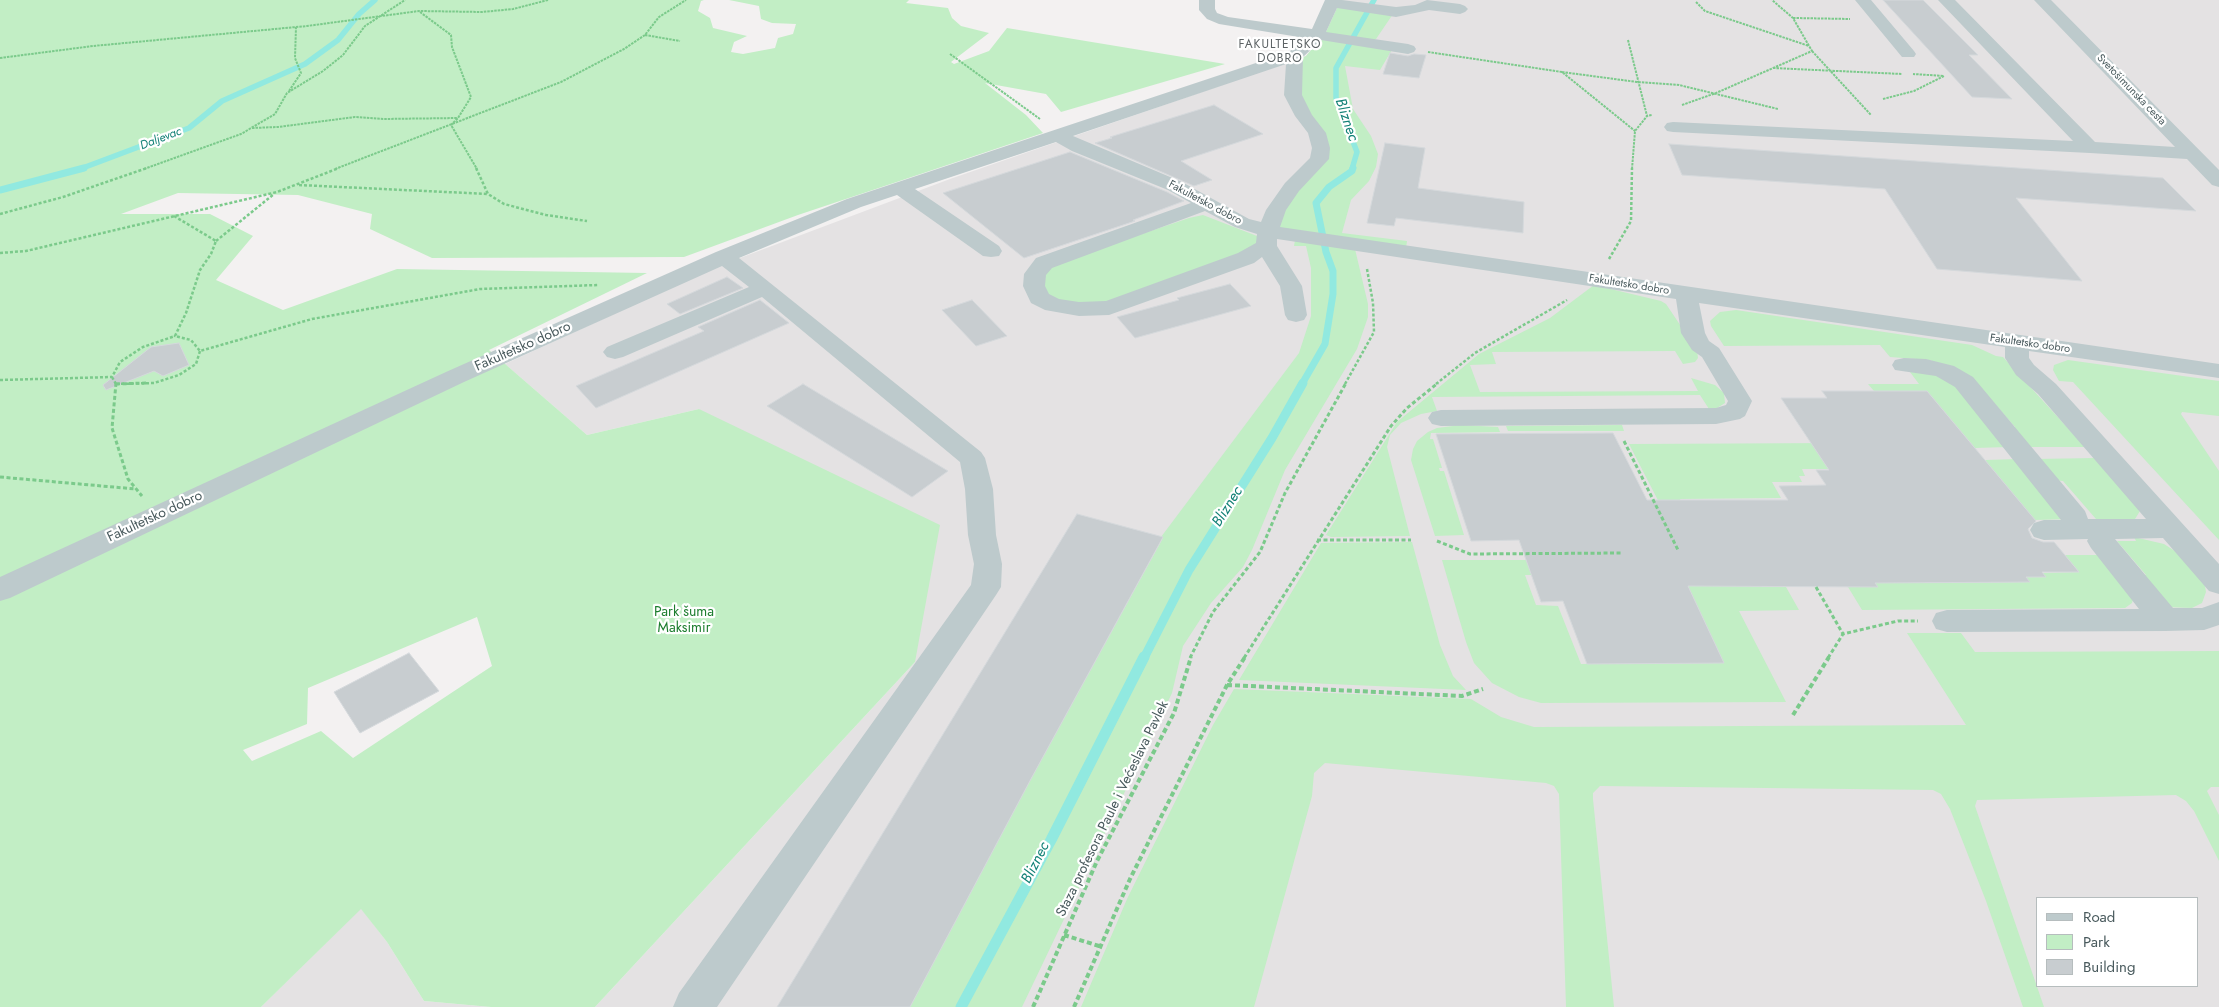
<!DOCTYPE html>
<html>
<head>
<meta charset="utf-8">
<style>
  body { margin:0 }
  #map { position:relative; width:2219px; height:1007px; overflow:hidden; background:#f3f1f1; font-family:Jost,sans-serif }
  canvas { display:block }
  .legend { position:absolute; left:2036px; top:897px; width:162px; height:90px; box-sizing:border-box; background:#fff; border:1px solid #b6bdbe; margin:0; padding:6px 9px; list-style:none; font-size:15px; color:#495a5d }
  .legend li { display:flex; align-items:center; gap:10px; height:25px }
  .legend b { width:25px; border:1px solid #b6bdbe }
</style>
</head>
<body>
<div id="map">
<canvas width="2219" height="1007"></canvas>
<ul class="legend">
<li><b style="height:6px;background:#bdcacc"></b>Road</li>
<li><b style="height:14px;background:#c2eec5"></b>Park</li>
<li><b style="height:14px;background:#c8cdd0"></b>Building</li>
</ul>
</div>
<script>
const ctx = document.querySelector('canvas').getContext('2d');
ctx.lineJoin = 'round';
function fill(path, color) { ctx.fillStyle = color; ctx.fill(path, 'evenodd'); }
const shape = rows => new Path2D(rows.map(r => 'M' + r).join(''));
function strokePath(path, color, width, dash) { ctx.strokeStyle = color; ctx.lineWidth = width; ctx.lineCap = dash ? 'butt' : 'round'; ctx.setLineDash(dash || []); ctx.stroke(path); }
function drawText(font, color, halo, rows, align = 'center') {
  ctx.font = font + ' Jost,sans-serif'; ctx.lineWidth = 4.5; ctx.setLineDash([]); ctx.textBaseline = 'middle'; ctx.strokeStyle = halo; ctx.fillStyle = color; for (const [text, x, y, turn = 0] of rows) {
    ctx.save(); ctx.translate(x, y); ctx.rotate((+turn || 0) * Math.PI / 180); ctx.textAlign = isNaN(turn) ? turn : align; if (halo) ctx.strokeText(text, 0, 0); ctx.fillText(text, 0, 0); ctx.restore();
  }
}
fill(shape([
  [1340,0,2219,0,2219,1007,595,1007,915,662,699,409,587,435,505,364,716,267,950,179,1306,56,1327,31],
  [2038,898,2198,898,2198,986,2038,986],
  [361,908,387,942,424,1001,491,1007,261,1007]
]), '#e4e2e3');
fill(shape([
  [0,0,704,0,701,1,698,11,710,18,713,28,747,36,734,42,731,52,743,54,775,48,778,38,793,34,796,24,772,23,761,19,759,6,729,0,909,0,906,3,948,8,952,18,961,26,989,33,951,62,954,64,989,51,1007,28,1225,64,1061,112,1046,94,985,83,1026,115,1043,133,798,215,684,257,432,258,370,229,372,214,298,195,178,193,121,214,210,214,253,236,216,280,283,310,397,269,647,273,489,350,587,435,699,409,940,525,915,662,595,1007,491,1007,424,1001,387,942,361,909,261,1007,0,1007],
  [477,617,492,666,353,758,321,731,252,761,243,750,307,724,308,688],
  [1338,6,1393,14,1376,39,1372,41,1325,34],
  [1320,39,1393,48,1380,70,1345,66,1353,109,1371,136,1378,154,1376,167,1369,181,1351,200,1342,233,1407,241,1406,248,1276,229,1282,208,1323,160,1299,101,1301,58,1306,56],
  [1203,215,1257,236,1260,243,1254,249,1108,302,1082,303,1061,301,1046,295,1042,274,1053,264,1189,218],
  [1295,240,1355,249,1368,304,1368,317,1357,349,1285,470,1252,550,1243,567,1211,603,1183,646,1172,693,1022,1007,910,1007,1032,777,1163,538,1161,537,1299,353,1311,316,1311,268,1306,246,1294,246],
  [1594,285,1661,301,1666,304,1697,350,1698,358,1695,362,1683,364,1675,351,1492,352,1496,364,1470,365,1480,392,1698,391,1691,378,1715,385,1724,393,1725,403,1717,408,1709,409,1700,395,1432,397,1437,411,1421,414,1401,423,1390,435,1387,447,1410,536,1331,537,1326,535,1397,422,1479,354,1550,318],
  [1736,310,1972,345,1996,356,2003,357,2085,447,2024,447,2007,427,2015,427,1975,381,1930,360,1890,357,1880,345,1724,346,1711,326,1710,321,1720,312],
  [2068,360,2219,381,2219,416,2182,412,2181,414,2219,471,2219,540,2073,382,2059,381,2053,370,2054,365],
  [1910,372,1933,373,1955,385,2008,447,1975,448,1927,391,1874,391,1868,384,1919,384],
  [1461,425,1498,427,1500,432,1431,433,1430,439,1433,439,1442,468,1439,468,1440,471,1444,471,1464,535,1435,536,1411,460,1413,449,1417,441,1428,432,1437,428],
  [1622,425,1624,431,1508,431,1506,426],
  [1838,443,1846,469,1802,469,1805,476,1799,476,1802,482,1772,482,1781,498,1680,499,1704,544,1681,545,1629,444],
  [2095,458,2140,511,2135,519,2130,521,2096,519,2063,481,2053,480,2035,459],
  [2018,459,2071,519,2035,520,1985,460],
  [2134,537,2164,544,2181,555,2201,579,2205,586,2206,592,2202,603,2192,608,2164,607,2137,575,2146,575,2117,541,2136,541],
  [1412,542,1440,645,1453,676,1466,690,1239,680,1321,543],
  [2065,555,2101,555,2133,599,2132,603,2125,608,1862,610,1848,587,1878,587,1871,577,1921,577,1925,583,2029,582,2026,577,2042,573,2079,572],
  [1442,560,1541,560,1546,575,1525,575,1536,605,1558,606,1581,664,1724,663,1679,567,1755,576,1762,587,1786,587,1799,610,1739,611,1786,702,1541,703,1519,697,1492,683,1474,663,1466,642],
  [1907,633,1961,633,1975,652,2219,651,2219,787,2211,787,2207,791,2219,815,2219,861,2194,811,2186,801,2176,795,1977,800,1975,806,2044,1007,2023,1007,1986,901,1950,809,1941,794,1933,790,1600,786,1593,793,1593,799,1614,1007,1566,1007,1559,794,1554,786,1546,783,1325,763,1314,773,1312,796,1254,1007,1081,1007,1127,899,1213,725,1234,689,1471,699,1501,717,1534,727,1966,725]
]), '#c2eec5');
strokePath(shape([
  [80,169,189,128,222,101,305,64,338,40,359,14,375,0],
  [1352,169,1357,152,1336,98,1336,68,1374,0]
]), '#91e9e0', 5.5);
strokePath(shape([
  [0,190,84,168],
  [1302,384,1325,344,1333,294,1333,271,1326,252,1316,203,1329,187,1352,171,1353,168]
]), '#91e9e0', 7);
strokePath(shape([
  [1144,658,1189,570,1272,438,1303,383]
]), '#91e9e0', 9);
strokePath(shape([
  [961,1007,1051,840,1144,657]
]), '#91e9e0', 11);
const building = shape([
  [1883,0,1923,0,1978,55,1969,55,2012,99,1972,97,1883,0],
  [1390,53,1408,56,1414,54,1426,55,1419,78,1383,74,1390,53],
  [1214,105,1263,134,1181,161,1212,180,1194,186,1095,143,1112,138,1110,137,1214,105],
  [1385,143,1425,148,1418,188,1524,202,1523,233,1396,218,1394,226,1367,223,1385,143],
  [1669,144,2163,178,2196,211,2016,198,2082,281,1937,269,1885,189,1682,175,1669,144],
  [1070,152,1167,192,1184,201,1133,220,1135,221,1024,258,943,193,1070,152],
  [727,277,743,288,680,314,667,304,727,277],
  [1230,284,1251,306,1135,338,1117,317,1179,300,1177,298,1230,284],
  [760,300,789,323,596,408,576,386,704,331,698,327,760,300],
  [972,300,1007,336,976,346,942,310,972,300],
  [179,343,189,365,163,376,154,371,106,390,103,385,151,347,179,343],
  [803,384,948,471,912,497,767,406,803,384],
  [1822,391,1927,391,2036,521,2028,529,2032,538,2043,542,2054,542,2079,572,2042,572,2046,577,2026,577,2030,582,1875,583,1878,587,1688,586,1724,663,1587,664,1563,601,1541,602,1519,540,1471,541,1436,434,1613,433,1647,500,1788,500,1779,486,1826,485,1816,470,1829,470,1781,398,1827,398,1822,391],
  [1077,514,1163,537,1032,777,910,1007,777,1007,1077,514],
  [409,653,439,691,360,733,334,692,409,653]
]);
fill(building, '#c8cdd0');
strokePath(building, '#d5d9dc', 1);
strokePath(shape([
  [1696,2,1705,11,1809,46],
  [420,12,451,35,452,47,471,97,458,118,451,125,477,169],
  [1793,18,1850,19],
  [645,35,680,41],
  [1628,40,1647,116],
  [1812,51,1871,115],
  [1428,52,1562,72,1635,131],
  [950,54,1040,119],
  [0,58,93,46,307,26,419,11,482,12,513,9,548,0],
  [1773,68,1902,74],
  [1562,72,1637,82,1679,85,1778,109],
  [289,91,301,73,295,58,296,27],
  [1883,99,1914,91,1944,76,1913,74],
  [1682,105,1716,93,1812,51,1793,18,1772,0],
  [252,128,278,127,355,117,383,119,458,118],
  [144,169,241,134,275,114,287,93,323,71,343,55,365,26,405,0],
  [335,169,561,82,624,49,645,35,659,17,686,0],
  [1632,169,1635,131,1647,116,1652,115]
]), '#7bca8b', 2, [2.5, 1]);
strokePath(shape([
  [476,168,488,194,504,204,546,215,587,221],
  [299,185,488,194],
  [0,214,63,197,147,168],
  [174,216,216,241,211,254,200,270,186,313,175,336,191,340,200,351,312,319,480,289,598,285],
  [216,241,274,194],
  [0,253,26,251,277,192,339,168],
  [1609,259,1631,221,1632,168],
  [112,377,116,384],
  [0,380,112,377,120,362,143,347,175,336],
  [116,384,154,383,179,375,196,364,200,351],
  [1345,384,1374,332,1373,303,1367,269],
  [1436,384,1475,353,1567,300]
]), '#7bca8b', 2.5, [3, 2]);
strokePath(shape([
  [116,383,112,428,128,479,142,496],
  [116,384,147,383],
  [1624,441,1678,550],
  [0,477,136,489],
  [1317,540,1411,540],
  [1437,541,1470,554,1622,553],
  [1816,587,1843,634],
  [1190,658,1213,612,1260,552,1285,493,1346,383],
  [1244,658,1391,426,1407,408,1438,383],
  [1828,658,1843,634,1898,621,1918,621]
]), '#7bca8b', 3, [4, 2.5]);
strokePath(shape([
  [1227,685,1462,696,1483,689],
  [1793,715,1829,657],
  [1064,935,1099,946],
  [1033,1007,1097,861,1174,713,1191,657],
  [1074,1007,1130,879,1227,685,1245,657]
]), '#7bca8b', 4, [5, 3]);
fill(shape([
  [1199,0,1215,0,1215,9,1217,13,1228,17,1312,29,1325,0,1342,0,1396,7,1415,5,1427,0,1460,4,1465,6,1468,9,1465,12,1460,14,1429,10,1396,17,1337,8,1326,32,1408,44,1414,46,1416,49,1414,52,1408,54,1321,40,1303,57,1302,95,1312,115,1326,133,1330,148,1329,159,1299,191,1286,210,1280,227,2219,364,2219,378,2029,351,2029,358,2034,365,2056,384,2219,564,2219,594,2209,591,2163,538,2115,539,2173,608,2202,608,2219,602,2219,625,2204,630,2165,631,1947,632,1936,629,1932,621,1936,613,1947,610,2139,609,2091,548,2087,541,2088,539,2044,540,2034,537,2030,530,2034,523,2044,520,2061,520,1955,387,1936,376,1895,370,1892,365,1895,360,1904,358,1926,359,1954,366,1973,377,2085,511,2088,519,2146,519,2038,394,2016,375,2005,358,2005,347,1699,303,1705,333,1709,341,1719,348,1752,401,1745,416,1740,419,1716,424,1441,426,1432,424,1428,418,1432,412,1441,410,1716,408,1726,405,1728,401,1702,357,1692,350,1681,333,1676,299,1277,239,1277,246,1302,286,1307,315,1304,320,1296,322,1288,320,1285,315,1280,286,1262,257,1254,263,1109,315,1079,316,1045,310,1031,303,1023,286,1024,274,1036,258,1191,203,1168,190,1072,151,1056,142,915,189,999,246,1002,251,999,256,991,257,983,256,897,195,861,207,739,258,981,452,985,458,993,489,996,535,1002,564,1001,587,996,595,717,1007,673,1007,679,993,971,585,974,564,968,535,965,489,960,462,762,297,623,357,615,359,607,357,603,352,607,347,749,287,722,266,464,382,10,598,0,601,0,577,446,372,716,252,847,199,1289,52,1305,38,1219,24,1207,19,1199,10,1199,0],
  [1286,64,1284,95,1295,116,1308,133,1312,148,1310,158,1285,183,1266,210,1261,222,1249,219,1182,182,1073,136,1286,64],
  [1205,211,1235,227,1257,234,1256,243,1238,253,1106,301,1079,302,1059,299,1049,294,1045,286,1046,275,1052,268,1205,211],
  [1855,0,1871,0,1914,51,1916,54,1914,57,1902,57,1855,0],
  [1938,0,1955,0,2095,142,2175,147,2034,0,2051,0,2219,170,2219,187,2212,185,2187,159,2090,153,1673,132,1667,131,1664,127,1667,123,1673,122,2073,141,1938,0]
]), '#bdcacc');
drawText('11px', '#495a5d', '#fff', [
  ["Svetošimunska cesta",2131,90,46],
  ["Fakultetsko dobro",1205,203,28],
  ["Fakultetsko dobro",1629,285,9],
  ["Fakultetsko dobro",2030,344,8]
]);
ctx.letterSpacing = '1px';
drawText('12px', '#5d6365', '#fff', [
  ["FAKULTETSKO",1280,45],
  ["DOBRO",1280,59]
]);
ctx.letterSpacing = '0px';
drawText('italic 12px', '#128176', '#fff', [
  ["Daljevac",161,139,-21]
]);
drawText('14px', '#495a5d', '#fff', [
  ["Fakultetsko dobro",523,347,-24],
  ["Fakultetsko dobro",155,517,-25],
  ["Staza profesora Paule i Većeslava Pavlek",1113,809,-64]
]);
drawText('14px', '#1c7d2e', '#fff', [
  ["Park šuma",684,613],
  ["Maksimir",684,629]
]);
drawText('italic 15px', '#128176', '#fff', [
  ["Bliznec",1346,120,71],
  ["Bliznec",1228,507,-58],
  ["Bliznec",1036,863,-63]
]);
</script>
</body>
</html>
